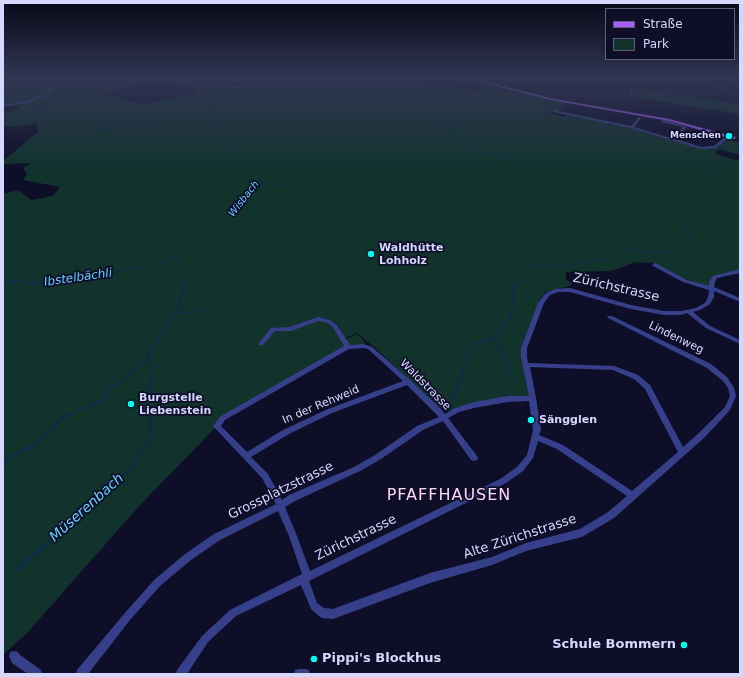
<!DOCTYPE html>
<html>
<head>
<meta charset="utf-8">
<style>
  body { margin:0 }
  #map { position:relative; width:743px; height:677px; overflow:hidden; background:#0e0e28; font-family:"DejaVu Sans",sans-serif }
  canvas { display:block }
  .frame { position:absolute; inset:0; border:4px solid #d5d7ff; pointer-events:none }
  .legend { position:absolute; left:605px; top:8px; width:130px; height:52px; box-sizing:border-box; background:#0e0e28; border:1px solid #5e5e7e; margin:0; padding:5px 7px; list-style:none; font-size:12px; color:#d5d7ff }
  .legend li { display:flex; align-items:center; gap:8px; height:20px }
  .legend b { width:20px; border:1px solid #5e5e7e }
</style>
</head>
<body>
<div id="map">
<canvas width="743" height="677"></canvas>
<div class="frame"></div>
<ul class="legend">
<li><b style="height:5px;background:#a85cff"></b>Straße</li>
<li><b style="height:11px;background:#11332c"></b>Park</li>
</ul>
</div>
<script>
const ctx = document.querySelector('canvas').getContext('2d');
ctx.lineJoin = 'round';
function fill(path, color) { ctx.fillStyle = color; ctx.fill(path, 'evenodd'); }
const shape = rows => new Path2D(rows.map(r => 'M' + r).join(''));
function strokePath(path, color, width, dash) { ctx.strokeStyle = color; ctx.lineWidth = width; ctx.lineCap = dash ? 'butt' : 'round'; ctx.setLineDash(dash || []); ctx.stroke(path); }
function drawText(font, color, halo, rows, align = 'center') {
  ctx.font = font + ' "DejaVu Sans",sans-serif'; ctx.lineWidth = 3.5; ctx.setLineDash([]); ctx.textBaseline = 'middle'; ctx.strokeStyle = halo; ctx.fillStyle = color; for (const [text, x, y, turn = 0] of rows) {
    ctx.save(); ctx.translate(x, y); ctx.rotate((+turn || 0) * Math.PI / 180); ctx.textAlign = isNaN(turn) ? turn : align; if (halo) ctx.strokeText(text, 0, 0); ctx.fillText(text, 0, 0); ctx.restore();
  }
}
fill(shape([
  [3,77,245,77,236,79,239,82,226,84,241,87,255,85,260,82,259,77,401,77,430,86,448,88,451,87,462,90,478,91,493,87,566,104,559,111,551,111,549,113,565,117,567,115,579,116,632,127,701,148,712,148,725,138,740,143,740,155,720,149,715,152,718,155,740,161,740,271,717,276,712,289,696,284,655,265,653,263,635,262,618,269,610,271,566,272,566,280,572,283,570,286,546,292,539,301,534,318,524,339,522,353,530,396,508,396,448,411,436,405,373,346,357,333,345,338,338,325,330,320,323,318,317,318,286,329,315,320,328,321,344,340,357,334,365,342,364,346,347,345,223,418,217,426,142,503,26,634,3,655,3,194,18,190,31,200,53,196,60,187,23,180,27,174,23,168,31,163,3,164,3,161,38,132,37,129,38,123,13,127,3,125,3,114,19,108,17,104,3,106,3,88,5,86,3,84],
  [150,82,175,82,181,87,191,85,201,91,192,95,142,104,124,100,123,98,112,97,103,92],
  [629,88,740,104,740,114,630,97]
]), '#11332c');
strokePath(shape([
  [702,77,740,97],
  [306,81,310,80,308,79,309,77],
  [3,90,14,84,16,79,12,77],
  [73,97,104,87,149,77],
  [156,118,182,114],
  [460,118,466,115,463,111],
  [448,122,447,125,450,128,463,134,460,137],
  [448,122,458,119],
  [135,124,148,120],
  [15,126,23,117,22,114,67,98],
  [86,138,92,133,119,125,124,126],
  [459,138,464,142,465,146,515,161],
  [519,162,525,164],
  [259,181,282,185,287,189],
  [696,205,694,202,699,201,706,195,712,193,708,176,712,173,705,169,708,166,699,163,709,152,724,146,726,141,730,140],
  [159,264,175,257],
  [175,270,180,265,176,257,221,227,242,205,261,179,252,169,227,155,230,149,224,147,222,144,225,142,221,139,223,137,221,134,224,131,219,117,211,112,214,105,224,100,244,94,294,87,301,85,301,83,304,82],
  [85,278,148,266],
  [521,278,526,274,525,269,529,269,529,266,548,264,553,266,560,264,567,266,583,261,604,261,625,250,673,252,689,245,690,238,685,227,699,211,699,208]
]), '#092c4d', 1);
strokePath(shape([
  [521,278,522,277],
  [7,282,16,281,34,284,94,277],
  [177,312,187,313,200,311],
  [493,339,501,348,512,378],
  [120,382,149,358],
  [151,382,153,371,149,358,149,350,159,341,160,335,177,312,184,286,180,277],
  [460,382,463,375,462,367,468,361,465,353,474,344,493,339,511,317,514,294,513,288,517,287,521,282]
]), '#092c4d', 1.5);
strokePath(shape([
  [451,400,460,381],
  [78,410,99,402,112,387,122,381],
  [3,466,10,457,31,447,47,434,61,419,73,413],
  [84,513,114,487,136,461,153,434,149,425,152,419,140,408,153,397,149,389,151,381]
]), '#092c4d', 2);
strokePath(shape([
  [15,571,85,512]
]), '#092c4d', 2.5);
fill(shape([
  [59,77,62,77,48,94,42,98,27,103,3,107,3,105,26,101,40,96,46,92,59,77],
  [217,77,220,77,229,85,241,86,257,83,259,81,257,77,259,77,261,81,259,85,241,88,228,87,217,77],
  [554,110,631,126,639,117,641,118,634,127,674,139,683,127,661,122,663,120,665,120,687,127,676,139,701,147,714,146,726,136,729,137,716,148,701,149,631,128,553,112,554,110],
  [655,263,687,280,709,286,709,282,713,276,740,269,740,273,717,278,715,282,714,287,740,298,740,302,714,291,714,297,710,304,700,310,693,312,710,326,740,340,740,344,706,328,687,313,681,315,664,315,631,309,570,292,558,292,550,295,544,303,527,348,527,357,528,363,614,366,638,375,650,385,683,447,699,433,725,407,730,396,728,388,723,381,707,368,608,318,607,317,608,316,612,316,711,364,727,377,734,388,736,396,730,410,705,437,614,518,582,537,526,551,492,565,430,583,333,619,322,618,319,616,311,609,301,585,236,616,208,642,187,674,176,674,177,670,202,636,230,610,302,574,289,536,278,511,220,540,191,560,160,586,130,620,88,674,76,674,77,670,124,614,154,580,185,554,214,534,266,509,276,504,262,478,213,426,221,416,344,346,333,327,326,322,318,321,291,331,275,331,263,345,259,345,258,344,259,343,271,328,290,327,318,317,330,320,337,325,350,345,364,344,372,347,410,380,441,409,445,414,455,408,474,402,508,396,529,396,521,357,521,348,538,303,546,293,555,289,570,288,631,305,664,311,681,311,696,308,706,302,708,297,709,290,683,282,653,266,652,265,655,263],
  [364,348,368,349,378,358,403,381,328,409,283,430,247,452,221,426,225,420,349,349,364,348],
  [530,367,613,370,634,379,645,389,678,452,632,491,563,445,539,435,541,430,536,398,530,367],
  [407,385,439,417,417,426,375,455,354,467,289,495,282,500,268,474,251,457,289,434,332,413,407,385],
  [529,401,533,430,527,455,517,467,500,479,310,571,297,536,285,507,295,501,360,471,381,459,423,430,443,421,471,460,474,461,477,460,478,458,477,456,448,418,459,412,474,408,508,402,529,401],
  [538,441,557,449,627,496,608,512,580,529,526,543,492,557,430,573,333,609,324,608,317,603,309,581,506,483,523,471,533,458,538,441],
  [14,651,18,652,20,655,41,670,42,674,28,674,12,663,9,656,10,652,14,651],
  [299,669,305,669,309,670,310,674,294,674,295,670,299,669]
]), '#36408a');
fill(shape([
  [460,77,467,77,550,98,669,119,724,134,732,134,736,138,734,139,727,138,722,136,669,121,550,100,460,77]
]), '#a85cff');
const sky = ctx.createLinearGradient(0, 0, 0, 172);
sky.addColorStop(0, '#080816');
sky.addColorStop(0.45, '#303653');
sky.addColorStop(1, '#30365300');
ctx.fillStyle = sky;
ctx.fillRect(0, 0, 743, 172);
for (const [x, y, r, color] of [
  [729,136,4,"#01ffef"],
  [371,254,4,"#01ffef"],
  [131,404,4,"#01ffef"],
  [531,420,4,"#01ffef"],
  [684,645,4,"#01ffef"],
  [314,659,4,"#01ffef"]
]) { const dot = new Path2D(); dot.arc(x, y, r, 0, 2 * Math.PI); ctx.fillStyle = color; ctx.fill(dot); strokePath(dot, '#0e0e28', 1.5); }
drawText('bold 9px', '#d5d7ff', '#0e0e28', [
  ["Menschen",721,136]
], 'right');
drawText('italic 10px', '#63d0ff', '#0e0e28', [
  ["Wisbach",244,199,-52]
]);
drawText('bold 11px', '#d5d7ff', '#0e0e28', [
  ["Waldhütte",379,248],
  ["Lohholz",379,261],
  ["Burgstelle",139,398],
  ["Liebenstein",139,411],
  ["Sängglen",539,420]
], 'left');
drawText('11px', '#d5d7ff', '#0e0e28', [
  ["Lindenweg",676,338,26],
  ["Waldstrasse",425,385,45],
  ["In der Rehweid",321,405,-23]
]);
drawText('italic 12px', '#63d0ff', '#0e0e28', [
  ["Ibstelbächli",78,278,-8]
]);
drawText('13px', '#d5d7ff', '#0e0e28', [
  ["Zürichstrasse",616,288,13],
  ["Grossplatzstrasse",281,491,-26],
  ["Alte Zürichstrasse",520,537,-18],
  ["Zürichstrasse",356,538,-26]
]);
drawText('bold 13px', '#d5d7ff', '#0e0e28', [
  ["Schule Bommern",676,645],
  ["Pippi's Blockhus",322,659,"left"]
], 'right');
drawText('italic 14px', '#63d0ff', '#0e0e28', [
  ["Müserenbach",87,508,-42]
]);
ctx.letterSpacing = '1px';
drawText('16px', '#ffd7f7', '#0e0e28', [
  ["PFAFFHAUSEN",449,496]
]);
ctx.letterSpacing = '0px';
</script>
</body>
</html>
